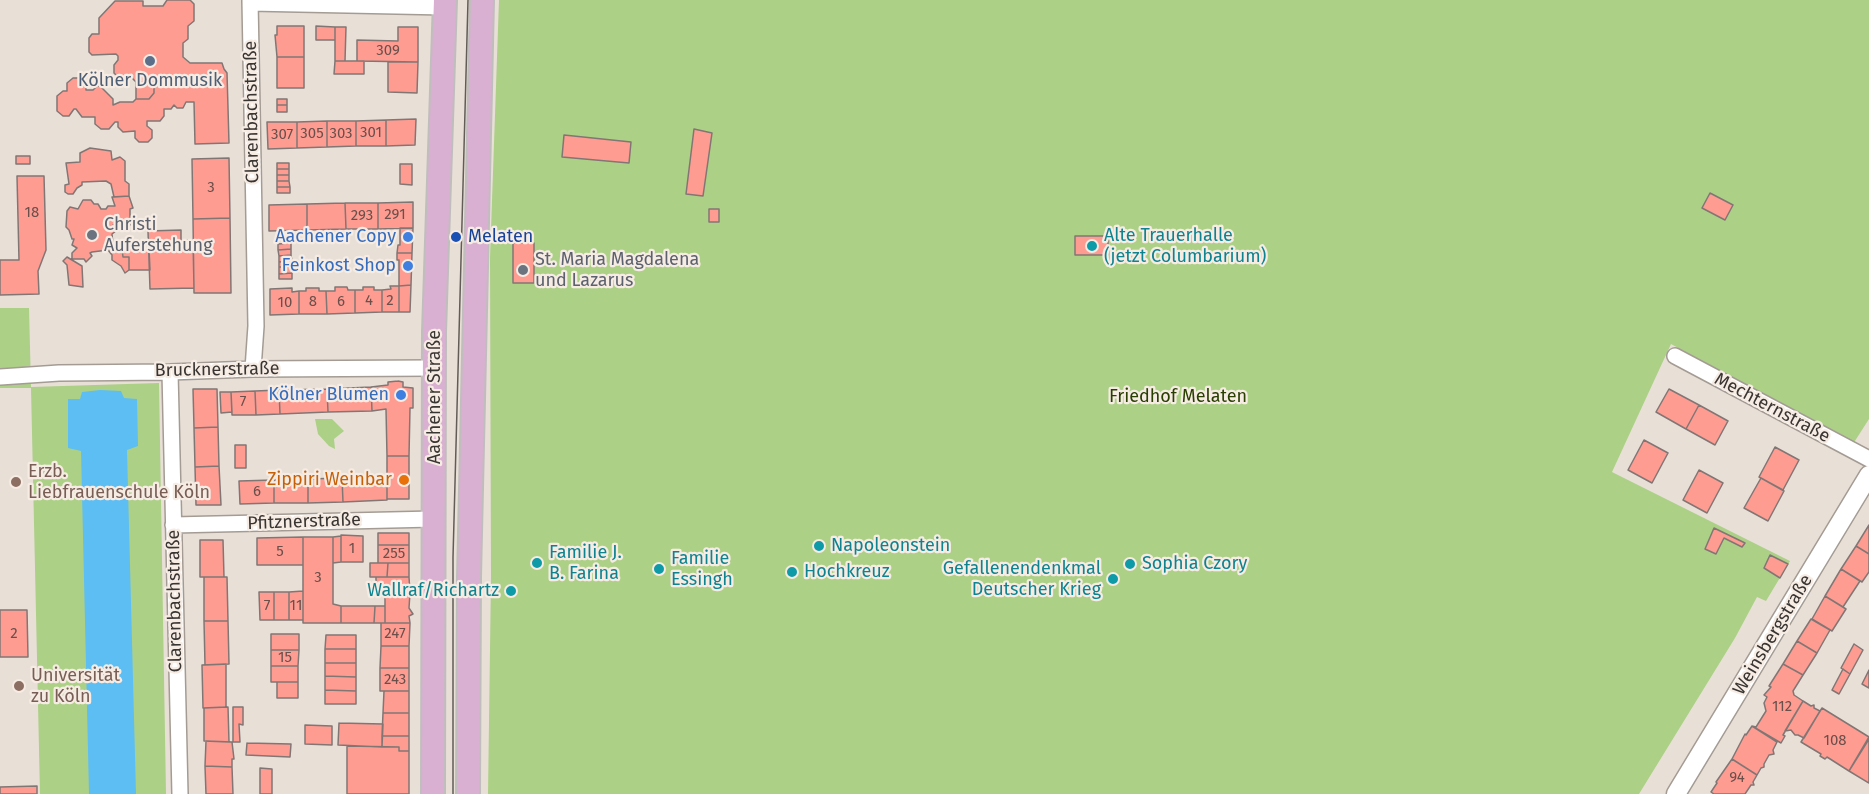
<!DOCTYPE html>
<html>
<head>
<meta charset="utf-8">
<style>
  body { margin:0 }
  canvas { display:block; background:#e8dfd7 }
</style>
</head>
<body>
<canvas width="1869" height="794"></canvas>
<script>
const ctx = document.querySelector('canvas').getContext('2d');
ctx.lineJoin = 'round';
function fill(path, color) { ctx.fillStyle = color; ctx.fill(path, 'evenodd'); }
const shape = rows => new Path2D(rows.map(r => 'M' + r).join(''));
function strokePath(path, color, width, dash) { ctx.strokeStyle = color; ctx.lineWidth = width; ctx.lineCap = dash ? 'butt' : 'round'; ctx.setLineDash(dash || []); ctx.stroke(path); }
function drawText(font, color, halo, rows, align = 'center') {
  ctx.font = font + ' "Fira Sans",sans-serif'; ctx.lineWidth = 4.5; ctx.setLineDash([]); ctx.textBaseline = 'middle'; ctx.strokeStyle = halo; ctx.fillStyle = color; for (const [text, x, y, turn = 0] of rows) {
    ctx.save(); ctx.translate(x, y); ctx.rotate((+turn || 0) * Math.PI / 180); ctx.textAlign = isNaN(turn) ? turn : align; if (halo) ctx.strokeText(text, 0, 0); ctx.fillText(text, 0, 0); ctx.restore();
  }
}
fill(shape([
  [499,0,1869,0,1869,419,1853,444,1671,344,1612,472,1790,561,1766,601,1757,597,1735,638,1639,794,488,794,491,577,490,258],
  [0,308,29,308,31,387,159,383,166,794,40,794,31,388,0,388],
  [315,419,332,419,344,431,334,439,335,449,329,446,318,434]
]), '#add087');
fill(shape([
  [100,390,121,391,124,398,137,399,138,446,127,450,136,794,89,794,81,451,68,448,68,399,80,399,82,392]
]), '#5dbef3');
const building = shape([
  [167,0,190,0,194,4,194,21,188,26,188,39,183,43,183,57,190,63,222,63,224,69,227,73,229,143,195,144,194,102,186,102,183,108,177,108,174,105,171,109,164,109,164,116,160,121,147,121,147,126,152,130,152,138,148,142,139,142,135,138,135,131,123,132,118,127,118,122,115,122,109,129,101,129,95,124,95,117,82,117,76,109,74,109,69,116,63,116,57,111,57,96,63,91,67,91,67,83,73,78,81,78,86,83,86,90,93,90,97,86,100,86,113,99,113,105,120,102,133,102,136,99,149,99,154,93,154,82,136,82,131,77,118,77,114,73,114,65,118,60,118,56,116,54,92,55,89,52,89,38,92,34,99,34,99,18,115,1,143,1,143,6,163,6,167,0],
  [277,26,304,26,304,57,277,57,275,35,277,35,277,26],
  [316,26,335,27,335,40,316,40,316,26],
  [335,27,346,27,345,61,335,61,335,27],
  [398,27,418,27,418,62,357,61,357,40,398,41,398,27],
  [277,57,304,57,304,88,277,88,277,57],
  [335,61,364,61,364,74,334,74,335,61],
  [388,62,418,62,417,93,388,92,388,62],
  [136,82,154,82,154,93,149,99,136,99,136,82],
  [277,99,287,99,287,105,277,105,277,99],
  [277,105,287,105,287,112,277,112,277,105],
  [416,119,415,145,386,146,386,120,416,119],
  [386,120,386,146,356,146,356,121,386,120],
  [327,121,356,121,356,146,327,147,327,121],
  [327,121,327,147,297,148,297,122,327,121],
  [267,122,297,122,297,148,268,149,267,122],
  [694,129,712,133,703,196,686,194,694,129],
  [564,135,631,142,629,163,562,157,564,135],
  [90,148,111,151,112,160,120,157,125,161,125,181,129,184,129,196,114,197,111,184,106,181,82,182,82,185,77,188,73,194,68,194,65,192,65,185,69,184,66,163,80,162,80,153,90,148],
  [16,156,30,156,30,164,16,164,16,156],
  [229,158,230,218,193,219,192,159,229,158],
  [277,163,289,163,289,169,277,169,277,163],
  [400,164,412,164,412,185,400,184,400,164],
  [277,169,289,169,289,175,277,175,277,169],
  [277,175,289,175,289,181,277,181,277,175],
  [17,176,44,176,46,250,38,271,39,294,0,295,0,260,19,260,17,176],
  [277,181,289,181,290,187,277,187,277,181],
  [277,187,290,187,290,193,277,193,277,187],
  [1710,193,1733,205,1725,220,1702,208,1710,193],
  [129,196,133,208,130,209,130,225,113,225,116,231,112,234,113,244,116,244,115,246,118,249,122,249,123,257,129,257,129,270,125,273,121,266,112,260,112,255,108,250,92,252,90,253,92,256,86,262,84,259,72,259,72,253,77,248,72,245,74,239,72,239,69,230,66,227,67,211,70,207,78,209,83,200,91,200,94,204,98,204,101,209,106,209,108,206,115,206,112,197,129,196],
  [413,202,413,228,378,229,378,203,413,202],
  [345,203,378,203,378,229,346,229,345,203],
  [345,203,346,229,307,230,307,204,345,203],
  [307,204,307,230,269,231,269,205,307,204],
  [709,209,719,209,719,222,709,222,709,209],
  [230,218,231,293,194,293,193,219,230,218],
  [400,228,413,228,412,253,397,253,398,245,400,245,400,228],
  [181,230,181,240,193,240,194,288,150,289,148,231,181,230],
  [1075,236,1108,236,1108,255,1075,255,1075,236],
  [291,243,291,249,278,250,278,244,291,243],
  [513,243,534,243,534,283,513,283,513,243],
  [122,249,149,249,150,270,129,270,129,257,123,257,122,249],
  [291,249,291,255,279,256,278,250,291,249],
  [397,253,412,253,411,285,399,286,399,260,397,260,397,253],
  [291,255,292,261,279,262,279,256,291,255],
  [67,257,82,266,83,287,69,285,67,265,63,261,67,257],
  [292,261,292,267,279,267,279,262,292,261],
  [279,267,292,267,292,273,279,274,279,267],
  [292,273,292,279,279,279,279,274,292,273],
  [411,285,410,312,399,312,399,286,411,285],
  [390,286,399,286,399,312,382,312,382,290,391,289,390,286],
  [335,287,347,287,348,290,355,290,355,313,327,314,326,291,335,291,335,287],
  [363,287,374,287,374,290,382,290,382,312,355,313,355,290,363,290,363,287],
  [292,288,292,292,299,291,299,314,270,315,270,289,292,288],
  [306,288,319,288,319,291,326,291,327,314,299,314,299,291,306,291,306,288],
  [398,381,403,382,403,387,413,388,413,408,410,408,409,456,387,456,386,409,372,411,371,387,388,385,388,382,398,381],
  [371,387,372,411,328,412,327,389,371,387],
  [193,389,217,389,218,427,194,428,193,389],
  [327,389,328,412,280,414,279,390,327,389],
  [1669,389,1699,405,1686,429,1656,412,1669,389],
  [279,390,280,414,256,415,255,391,279,390],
  [255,391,256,415,232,415,231,392,255,391],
  [220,392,231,392,232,412,221,413,220,392],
  [1699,405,1728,421,1715,445,1686,429,1699,405],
  [218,427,219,466,195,467,194,428,218,427],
  [1644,440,1668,453,1652,483,1628,470,1644,440],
  [235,445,246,445,246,468,235,468,235,445],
  [1775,447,1799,460,1783,490,1759,477,1775,447],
  [387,456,409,456,409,499,387,499,387,456],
  [219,466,221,505,196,505,195,467,219,466],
  [1699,470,1723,483,1707,513,1683,500,1699,470],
  [387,477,387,500,343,502,342,478,387,477],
  [342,478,343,502,308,503,308,479,342,478],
  [1761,478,1784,491,1768,521,1744,508,1761,478],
  [308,479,308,503,274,503,274,480,308,479],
  [274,480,274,503,240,504,239,481,274,480],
  [1869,525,1869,554,1856,546,1869,525],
  [1714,528,1745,543,1742,547,1724,538,1716,554,1705,549,1714,528],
  [378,533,409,533,409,545,378,545,378,533],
  [341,535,363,536,363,562,341,562,341,535],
  [341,536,341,562,333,563,333,537,341,536],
  [303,537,333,537,333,604,341,606,341,623,303,623,303,537],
  [303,537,303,565,257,565,257,538,303,537],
  [200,540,223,540,224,577,200,577,200,540],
  [378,545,409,545,409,563,378,563,378,545],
  [1856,546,1869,554,1869,572,1862,582,1841,569,1856,546],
  [1770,555,1788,564,1780,578,1764,568,1770,555],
  [370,563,388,563,387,577,370,577,370,563],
  [388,563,409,563,409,577,387,577,388,563],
  [1841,569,1860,581,1843,607,1825,596,1841,569],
  [204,577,227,577,228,621,204,621,204,577],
  [376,577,409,577,410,593,376,592,376,577],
  [303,591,303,620,289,620,289,592,303,591],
  [259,592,274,592,274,620,260,620,259,592],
  [274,592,289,592,289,620,274,620,274,592],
  [385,593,410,593,409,608,413,614,409,616,410,623,385,623,385,593],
  [1825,596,1846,609,1832,631,1812,619,1825,596],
  [341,606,375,606,374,623,341,623,341,606],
  [375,606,385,606,385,623,374,623,375,606],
  [0,610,27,610,28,657,0,657,0,610],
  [1811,619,1830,630,1817,653,1797,641,1811,619],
  [204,621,228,621,229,664,205,665,204,621],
  [381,623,410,623,409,646,381,646,381,623],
  [271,634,299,634,299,650,271,650,271,634],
  [326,635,356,635,356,649,325,649,326,635],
  [1797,641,1817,653,1803,675,1783,664,1797,641],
  [1854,644,1863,650,1850,674,1841,668,1854,644],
  [381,646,409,646,409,668,380,668,381,646],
  [325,649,356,649,356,663,325,663,325,649],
  [271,650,299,650,298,666,271,666,271,650],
  [325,663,356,663,356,677,325,676,325,663],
  [226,664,226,707,203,708,202,665,226,664],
  [1783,664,1803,675,1793,691,1794,695,1803,701,1783,735,1785,736,1781,743,1752,726,1756,727,1766,711,1764,703,1767,697,1764,695,1771,687,1769,686,1783,664],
  [271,666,298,666,298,682,271,682,271,666],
  [380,668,409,668,409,691,380,691,380,668],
  [1843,669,1850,674,1839,694,1832,690,1843,669],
  [1869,670,1869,688,1862,684,1869,670],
  [325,676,356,677,356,691,325,690,325,676],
  [277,682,298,682,298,698,277,698,277,682],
  [325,690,356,691,356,704,325,704,325,690],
  [384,691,409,691,409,713,383,713,384,691],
  [1803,701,1811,706,1814,705,1814,708,1820,711,1804,738,1798,735,1795,735,1791,730,1785,731,1803,701],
  [228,707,229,742,204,741,204,708,228,707],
  [233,707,243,707,243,725,239,724,240,742,233,742,233,707],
  [1822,708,1869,737,1849,771,1827,757,1825,759,1820,756,1821,754,1801,742,1822,708],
  [383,713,409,713,409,736,382,736,383,713],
  [339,723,383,724,382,747,338,745,339,723],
  [305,725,332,726,332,745,305,744,305,725],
  [1752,726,1777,742,1773,750,1774,754,1769,755,1764,764,1764,767,1761,768,1757,775,1732,759,1745,734,1746,735,1752,726],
  [382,736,409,736,409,751,399,751,399,747,382,747,382,736],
  [1869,739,1869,783,1849,771,1869,739],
  [206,741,232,742,234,759,232,759,232,767,205,766,206,741],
  [247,743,291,744,290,757,246,755,247,743],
  [347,746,399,747,399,751,409,751,409,794,347,794,347,746],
  [1732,759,1757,775,1753,782,1754,785,1751,785,1745,794,1714,794,1711,792,1717,783,1716,782,1732,759],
  [205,766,232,767,233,794,206,794,205,766],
  [260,768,272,769,272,794,260,794,260,768],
  [37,786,37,794,0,794,0,787,37,786]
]);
fill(building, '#fe9c92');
strokePath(building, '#827674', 1.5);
const minor = shape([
  [250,0,256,326,253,369],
  [250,3,445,7],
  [1675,356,1869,459],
  [170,372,180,794],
  [0,377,59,373,170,372,253,369,434,368],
  [173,525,434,519]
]);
const tertiary = shape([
  [1676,794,1869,475]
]);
const primary = shape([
  [433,794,434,332,445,0],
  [468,794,469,577,482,0]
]);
strokePath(minor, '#a49c94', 18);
strokePath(tertiary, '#a49c94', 21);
strokePath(primary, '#c0bebd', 26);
strokePath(minor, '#fff', 15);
strokePath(tertiary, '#fff', 18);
strokePath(primary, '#d9b0d1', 22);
strokePath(shape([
  [453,794,453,557,468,0]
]), '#615c57', 1.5);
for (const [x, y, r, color] of [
  [150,61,6,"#5c6f8a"],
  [92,235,6,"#6b7280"],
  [408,237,6,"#3f7fe0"],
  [456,237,6,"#1a4fb4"],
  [1092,246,6,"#0f9aa8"],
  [408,266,6,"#3f7fe0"],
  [523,270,6,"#6b7280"],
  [401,395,6,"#3f7fe0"],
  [404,480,6,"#e8710a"],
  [16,482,6,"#8d6e63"],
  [819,546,6,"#0f9aa8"],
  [537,563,6,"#0f9aa8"],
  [1130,564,6,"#0f9aa8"],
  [659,569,6,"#0f9aa8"],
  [792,572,6,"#0f9aa8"],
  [1113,579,6,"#0f9aa8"],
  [511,591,6,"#0f9aa8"],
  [19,686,6,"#8d6e63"]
]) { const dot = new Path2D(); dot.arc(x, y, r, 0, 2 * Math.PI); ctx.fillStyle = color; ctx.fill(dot); strokePath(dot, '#f6ece4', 2); }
drawText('15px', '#6a4f4a', null, [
  ["309",388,51],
  ["301",371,133],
  ["305",312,134],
  ["303",341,134],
  ["307",282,135],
  ["3",211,188],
  ["18",32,213],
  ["291",395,215],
  ["293",362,216],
  ["4",369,301],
  ["2",390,301],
  ["8",313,302],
  ["6",341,302],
  ["10",285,303],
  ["7",243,402],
  ["6",257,492],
  ["1",352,549],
  ["5",280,552],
  ["255",394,554],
  ["3",318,578],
  ["7",267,606],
  ["11",296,606],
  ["2",14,634],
  ["247",395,634],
  ["15",285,658],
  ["243",395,680],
  ["112",1782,707],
  ["108",1835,741],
  ["94",1737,778]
]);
drawText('18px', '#4e5e75', '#f6ece4', [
  ["Kölner Dommusik",150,81]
]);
drawText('18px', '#393532', '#f6ece4', [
  ["Clarenbachstraße",252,112,-91],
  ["Brucknerstraße",217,370,-1],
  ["Aachener Straße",435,397,-90],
  ["Mechternstraße",1772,408,28],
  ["Pfitznerstraße",304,522,-2],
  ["Clarenbachstraße",175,601,-91],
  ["Weinsbergstraße",1773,635,-59]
]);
drawText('18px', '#5b616d', '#f6ece4', [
  ["Christi",104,225],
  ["Auferstehung",104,246],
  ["St. Maria Magdalena",535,260],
  ["und Lazarus",535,281]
], 'left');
drawText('18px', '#0d838f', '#f6ece4', [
  ["Alte Trauerhalle",1104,236],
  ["(jetzt Columbarium)",1104,257],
  ["Napoleonstein",831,546],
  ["Familie J.",549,553],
  ["B. Farina",549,574],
  ["Familie",671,559],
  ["Essingh",671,580],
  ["Sophia Czory",1142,564],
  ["Gefallenendenkmal",1101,569,"right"],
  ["Deutscher Krieg",1101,590,"right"],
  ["Hochkreuz",804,572],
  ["Wallraf/Richartz",499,591,"right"]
], 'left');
drawText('18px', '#366cbe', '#f6ece4', [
  ["Aachener Copy",396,237],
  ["Feinkost Shop",396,266],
  ["Kölner Blumen",389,395]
], 'right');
drawText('18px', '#164399', '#f6ece4', [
  ["Melaten",468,237]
], 'left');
drawText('18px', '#283f00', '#f6ece4', [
  ["Friedhof Melaten",1178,397]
]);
drawText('18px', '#785e54', '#f6ece4', [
  ["Erzb.",28,472],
  ["Liebfrauenschule Köln",28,493],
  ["Universität",31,676],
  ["zu Köln",31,697]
], 'left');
drawText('18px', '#c56008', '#f6ece4', [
  ["Zippiri Weinbar",392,480]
], 'right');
</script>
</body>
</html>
